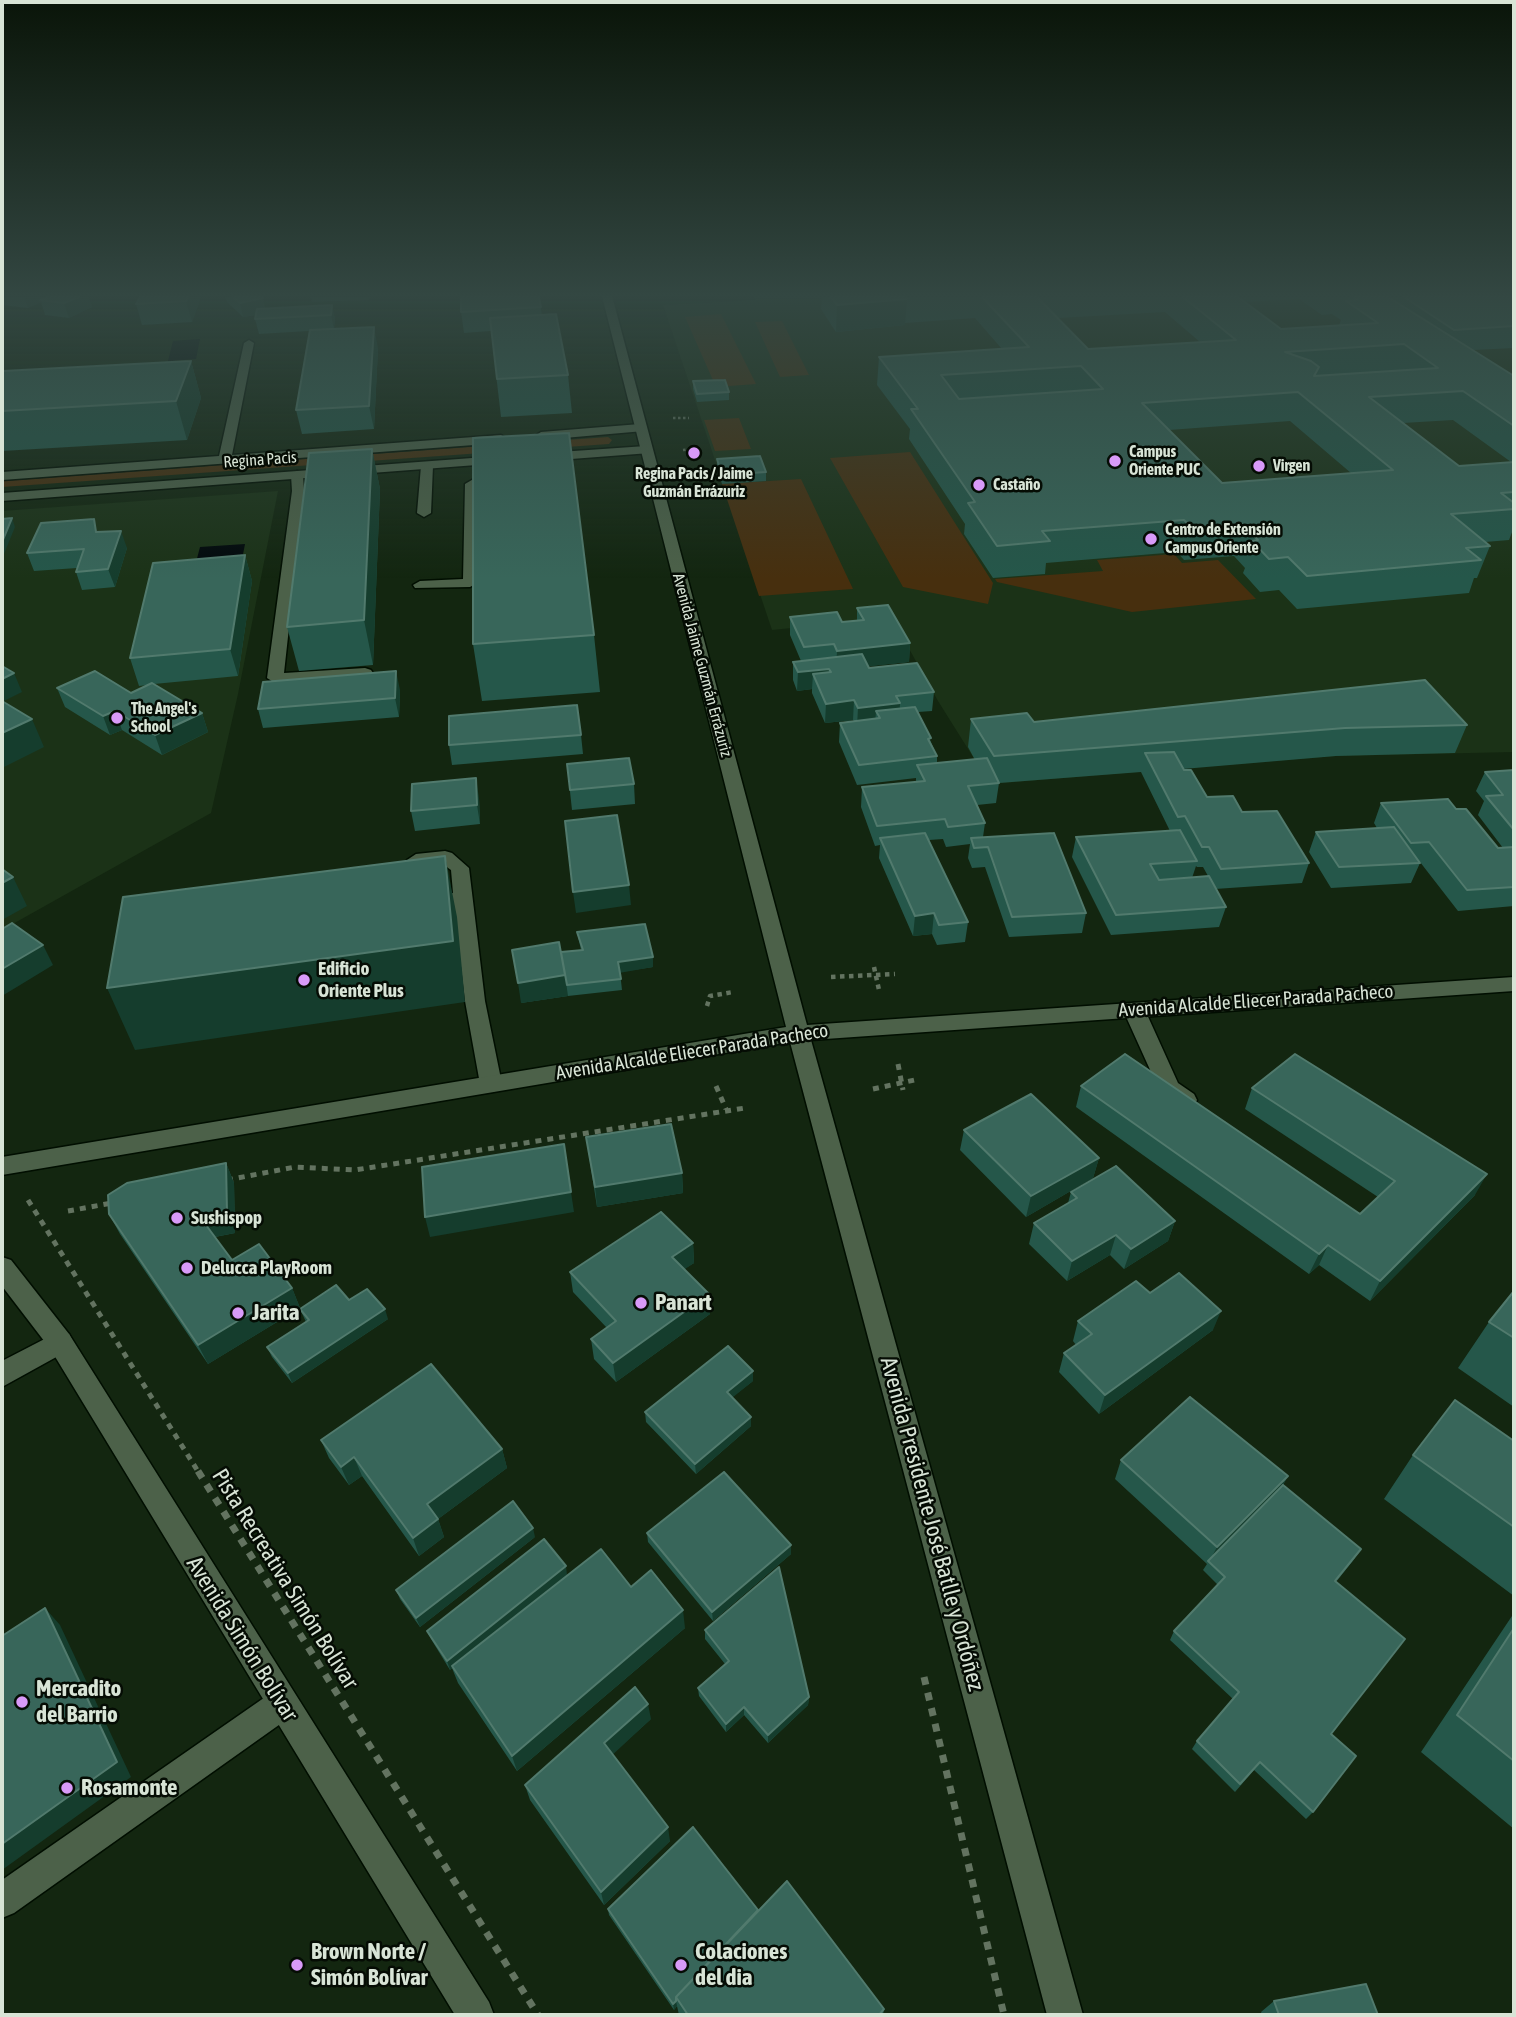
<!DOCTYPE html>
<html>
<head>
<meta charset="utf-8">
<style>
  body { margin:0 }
  #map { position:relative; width:1516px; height:2017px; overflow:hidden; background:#132610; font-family:"Asap Condensed",sans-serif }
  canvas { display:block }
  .frame { position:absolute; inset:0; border:4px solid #d8e4d6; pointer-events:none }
</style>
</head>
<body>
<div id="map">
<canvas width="1516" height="2017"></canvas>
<div class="frame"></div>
</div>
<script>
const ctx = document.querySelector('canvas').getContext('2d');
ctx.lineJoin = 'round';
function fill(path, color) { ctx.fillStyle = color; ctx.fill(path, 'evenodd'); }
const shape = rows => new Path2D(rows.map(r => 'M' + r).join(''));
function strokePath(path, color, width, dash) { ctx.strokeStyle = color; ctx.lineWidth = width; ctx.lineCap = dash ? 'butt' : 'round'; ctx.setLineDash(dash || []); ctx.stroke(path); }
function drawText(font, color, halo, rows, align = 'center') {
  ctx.font = font + ' "Asap Condensed",sans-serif'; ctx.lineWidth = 5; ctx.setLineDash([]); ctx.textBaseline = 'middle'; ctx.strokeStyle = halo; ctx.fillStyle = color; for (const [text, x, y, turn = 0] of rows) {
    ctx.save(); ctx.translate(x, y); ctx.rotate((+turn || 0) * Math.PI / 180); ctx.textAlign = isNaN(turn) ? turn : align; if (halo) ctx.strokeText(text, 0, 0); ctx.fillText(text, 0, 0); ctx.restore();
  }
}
fill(shape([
  [754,296,1514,296,1514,752,1336,756,990,784,938,701,892,618,772,630,663,305,755,300],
  [278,491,238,694,211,813,2,930,2,511]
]), '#1b3217');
fill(shape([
  [721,314,756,384,716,387,685,317],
  [782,321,809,375,780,377,755,322],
  [739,418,751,449,715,451,704,420],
  [608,437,612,440,609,444,2,487,2,481],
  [910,452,993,583,988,604,903,587,830,458],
  [801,479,853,589,759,596,722,484],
  [1174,554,1182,563,1218,560,1256,599,1132,612,997,582,995,579,1103,571,1097,560]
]), '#472f0e');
fill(shape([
  [200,339,196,359,168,361,173,341],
  [245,544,239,575,192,578,200,547]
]), '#01080b');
const lane = shape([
  [486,460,492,464,489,479,477,486,477,583,470,587,415,588,413,585,420,581,463,579,465,484,477,477,480,464,486,460],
  [427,462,433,466,431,513,424,517,417,513,421,466,427,462],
  [297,471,303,475,304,491,284,673,365,668,371,670,373,673,371,676,275,683,267,678,292,491,291,475,297,471],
  [445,851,452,853,469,868,485,1001,502,1084,499,1090,491,1092,483,1090,480,1084,465,1001,454,905,426,908,419,906,416,902,419,898,426,896,453,893,451,870,441,863,416,866,407,860,416,854,445,851],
  [1134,1003,1141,1005,1145,1010,1178,1083,1194,1094,1197,1100,1194,1106,1186,1108,1178,1106,1161,1094,1123,1010,1127,1005,1134,1003]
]);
const street = shape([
  [249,340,254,343,232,455,501,435,507,439,501,443,2,480,2,472,219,456,244,343,249,340],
  [640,424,644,425,644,431,541,440,535,436,541,432,640,424],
  [646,446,650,447,650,453,545,461,539,457,545,453,646,446],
  [499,456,503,457,503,463,2,501,2,493,499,456],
  [60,1331,69,1334,73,1342,69,1350,2,1387,2,1361,60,1331],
  [282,1688,293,1693,298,1704,293,1715,14,1913,2,1918,2,1880,271,1693,282,1688]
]);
const secondary = shape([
  [602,296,612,296,807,1025,1514,977,1514,991,811,1040,1083,2015,1047,2015,790,1042,2,1175,2,1157,786,1027,602,296],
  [2,1257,11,1260,69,1334,489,2002,494,2015,455,2015,51,1350,2,1286,2,1257]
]);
strokePath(lane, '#010e00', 3);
strokePath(street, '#010e00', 3);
strokePath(secondary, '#010e00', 3);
strokePath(shape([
  [673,418,689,418],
  [683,450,699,448]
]), '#637360', 2.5, [2.5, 2.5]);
strokePath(shape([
  [874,967,879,990],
  [831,977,895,974],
  [707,1006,710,996,733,992]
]), '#637360', 4.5, [4.5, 4.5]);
strokePath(shape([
  [898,1064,903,1090],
  [716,1086,726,1109],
  [873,1089,919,1079],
  [227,1180,295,1167,355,1170,745,1108],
  [28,1200,199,1473],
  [68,1211,112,1203]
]), '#637360', 5, [6, 6]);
strokePath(shape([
  [198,1471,538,2015],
  [924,1677,1004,2015]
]), '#637360', 7, [8, 8]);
fill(lane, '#4c6149');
fill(street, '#4c6149');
fill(secondary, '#4c6149');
fill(shape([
  [2,297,43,297,44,299,92,307,69,318,45,315,41,302,28,308,2,305],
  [140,297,201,297,192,322,142,325,136,304],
  [225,297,261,297,265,309,332,305,335,319,334,329,378,348,374,429,302,434,296,410,309,331,259,334,255,319,256,315,243,317,227,302],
  [311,297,371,297,369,300,312,302],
  [539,297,542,315,568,375,572,413,501,417,491,331,464,333,461,312],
  [822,297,1514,297,1514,348,1473,350,1514,376,1514,527,1509,540,1485,542,1490,546,1477,578,1474,578,1469,593,1297,609,1279,590,1260,592,1243,573,1245,568,1234,556,1184,560,1177,552,1046,563,1045,574,993,578,964,534,965,524,909,439,910,429,877,385,879,357,1002,349,975,318,905,323,905,325,836,332,821,309],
  [1299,299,1322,315,1332,314,1341,320,1339,325,1281,329,1245,302],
  [1165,312,1200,342,1088,349,1058,318],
  [1453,420,1511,462,1459,466,1403,423],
  [1290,421,1351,473,1222,483,1169,430],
  [191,361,201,398,187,440,2,451,2,373],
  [693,381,729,392,729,400,697,402,693,389],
  [372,449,380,489,373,665,299,671,287,627],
  [717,459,766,472,766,481,722,484,717,468],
  [98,532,127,548,115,587,82,590,76,572,77,568,34,571,27,553],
  [245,555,252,581,238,676,154,684,202,713,208,732,162,755,122,730,110,735,65,707,57,688,131,693,148,685,139,686,130,658],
  [857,608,910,643,909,662,868,666,869,668,934,692,932,711,918,712,937,756,937,763,975,760,968,747,971,719,1034,722,1467,725,1455,753,1336,756,1183,769,1207,797,1242,812,1309,863,1302,883,1215,889,1226,907,1219,927,1111,935,1072,857,1076,837,1170,831,1141,772,999,783,996,803,977,805,985,823,983,837,1086,913,1082,933,1009,937,985,867,972,868,968,858,970,844,946,847,943,839,929,840,968,922,965,942,937,945,932,934,913,936,879,858,880,845,875,846,861,807,862,787,916,782,916,778,857,785,839,742,840,723,854,721,853,720,825,723,812,693,812,689,797,691,793,680,793,662,801,661,790,635,790,617,842,622,857,621],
  [1196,866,1197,867,1203,867,1208,876,1192,878],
  [594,635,600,692,482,701,473,644],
  [400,690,399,717,263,728,258,709],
  [581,735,583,754,452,765,449,745],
  [567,764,634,784,635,804,572,810],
  [1514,770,1514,906,1458,911,1420,862,1419,862,1420,863,1411,883,1331,888,1309,852,1316,832,1377,828,1374,823,1381,803,1456,809,1498,848,1503,848,1478,815,1484,801,1476,791,1485,772],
  [479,798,480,824,415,831,411,811],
  [577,932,653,967,620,972,622,990,568,996,521,1003,561,952,581,950],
  [1081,1086,1360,1214,1378,1197,1245,1109,1252,1088,1475,1195,1370,1301,1319,1265,1309,1274,1076,1107],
  [964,1130,1099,1158,1093,1178,1026,1217,960,1150],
  [586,1137,682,1173,683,1193,597,1207],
  [226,1163,234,1183,235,1233,215,1237,232,1260,292,1288,300,1308,208,1364,120,1234,109,1214],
  [1071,1192,1175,1221,1168,1241,1124,1269,1110,1255,1067,1281,1029,1244,1034,1223,1068,1203],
  [693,1243,694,1263,684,1269,709,1294,710,1314,616,1382,594,1359,591,1339,607,1328,573,1292,570,1272],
  [1514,1291,1514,1407,1458,1368,1489,1322],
  [1150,1293,1213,1330,1099,1414,1059,1372,1064,1353,1076,1345,1073,1341,1078,1321],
  [349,1300,388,1319,292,1383,272,1357,267,1347,306,1322,300,1309],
  [753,1381,732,1397,751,1426,696,1474,646,1422,645,1412],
  [321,1440,502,1449,507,1468,438,1519,444,1537,419,1556,362,1476,349,1485,329,1458],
  [1514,1441,1514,1596,1384,1499,1413,1455],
  [1121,1460,1288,1476,1283,1485,1355,1558,1336,1582,1331,1734,1313,1812,1306,1819,1254,1770,1235,1792,1192,1749,1197,1741,1233,1699,1170,1640,1174,1631,1218,1585,1203,1570,1207,1564,1115,1479],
  [647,1533,791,1554,713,1621,648,1542],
  [535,1537,420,1627,400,1599,396,1590],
  [567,1575,631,1587,685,1628,517,1771,458,1683,452,1668,450,1670,431,1639,427,1631],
  [1514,1613,1514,1829,1421,1752],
  [705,1630,809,1697,808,1705,768,1743,744,1715,726,1732,699,1696,698,1688,725,1664,705,1639],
  [651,1719,612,1754,670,1841,604,1905,530,1800,525,1785],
  [608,1909,758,1910,884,2009,883,2015,679,2015,677,2006,674,2010,609,1915],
  [1274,2001,1378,2015,1262,2015,1261,2012]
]), '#25574a');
fill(shape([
  [24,297,43,297,44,300,40,300,41,302,28,308],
  [79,297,89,297,92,307,69,318,64,303],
  [188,297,201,297,192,322,186,301],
  [263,298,266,313,243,317,240,303],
  [907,299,905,325,836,332,837,305],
  [332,305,335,319,334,329,331,315],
  [374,327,378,348,374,429,369,406],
  [191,361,201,398,187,440,176,401],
  [372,449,380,489,373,665,364,620],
  [12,518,15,527,4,554,2,549,2,542],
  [121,531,127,548,115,587,108,569],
  [245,555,252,581,238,676,230,649],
  [910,643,909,662,836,670,837,651],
  [829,669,829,687,813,674,812,689,797,691,798,672],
  [396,671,400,690,399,717,395,698],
  [14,673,22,692,2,702,2,679],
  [854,700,853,720,825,723,826,704],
  [900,703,899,723,880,718,876,711,875,725,857,727,858,708],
  [115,711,122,730,110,735,103,716],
  [202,713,208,732,162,755,155,735],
  [32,719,44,747,2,768,2,733],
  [476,778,479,798,480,824,477,805],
  [445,856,457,917,465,1002,135,1050,107,988],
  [13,877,27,906,2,920,2,883],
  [629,885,631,905,576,913,573,892],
  [934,913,932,934,913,936,915,916],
  [43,945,53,965,2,996,2,969],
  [653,957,653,967,619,973,618,962],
  [565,975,568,996,521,1003,518,983],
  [1099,1158,1093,1178,1026,1217,1031,1196],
  [226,1163,234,1183,235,1233,209,1238,200,1217],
  [682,1173,683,1193,597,1207,595,1187],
  [1487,1174,1475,1195,1370,1301,1380,1281],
  [571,1192,574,1212,430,1237,425,1217],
  [1175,1221,1168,1241,1124,1269,1131,1249],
  [1116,1235,1110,1255,1067,1281,1072,1261],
  [693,1243,694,1263,673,1277,672,1257],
  [1328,1245,1319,1265,1309,1274,1319,1254],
  [292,1288,300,1308,208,1364,198,1345],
  [709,1294,710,1314,616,1382,613,1363],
  [385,1309,388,1319,292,1383,288,1373],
  [1221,1311,1213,1330,1099,1414,1105,1395],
  [753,1371,753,1381,727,1402,727,1392],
  [751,1417,751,1426,696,1474,695,1464],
  [502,1449,507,1468,438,1519,444,1537,419,1556,413,1538,427,1504],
  [354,1457,362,1476,349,1485,341,1467],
  [1288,1476,1277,1494,1209,1562,1217,1547],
  [533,1528,535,1537,420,1627,416,1618],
  [791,1545,791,1554,713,1621,712,1612],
  [1361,1549,1355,1558,1329,1590,1335,1581],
  [566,1566,567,1575,450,1670,447,1661],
  [45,1608,60,1625,131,1777,2,1870,2,1844],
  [683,1610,685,1628,517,1771,512,1756],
  [809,1697,808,1705,768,1743,768,1735],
  [648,1704,651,1719,608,1759,604,1743],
  [744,1707,744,1715,726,1732,726,1724],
  [668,1827,670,1841,604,1905,601,1892],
  [676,2001,677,2006,674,2010,673,2004]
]), '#153d2d');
const building = shape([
  [49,297,79,297,64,303,40,300,49,297],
  [140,297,188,297,186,301,136,304,140,297],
  [233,297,261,297,263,298,240,303,233,297],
  [461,297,539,297,541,307,461,312,461,297],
  [831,297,905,297,907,299,837,305,831,297],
  [982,297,1037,297,1088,349,1236,340,1183,297,1238,297,1281,329,1378,323,1346,301,1358,300,1353,297,1388,297,1514,376,1514,426,1463,391,1369,397,1459,466,1514,462,1514,492,1501,493,1514,503,1514,509,1451,514,1490,546,1466,548,1481,560,1307,576,1288,557,1269,559,1252,541,1258,540,1242,524,1192,528,1184,520,1042,531,1050,541,997,546,968,503,975,502,911,409,918,409,879,357,1029,347,982,297],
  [1404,344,1438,368,1314,376,1319,367,1311,361,1285,352,1404,344],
  [1081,366,1103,389,959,399,941,375,1081,366],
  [1298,392,1393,470,1222,483,1142,403,1298,392],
  [1404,297,1514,297,1514,326,1454,330,1404,297],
  [332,305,331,315,255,319,257,309,332,305],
  [556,314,568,375,497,379,490,318,556,314],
  [374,327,369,406,296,410,310,330,374,327],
  [191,361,176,401,2,411,2,373,3,371,191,361],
  [725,380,729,392,697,394,693,381,725,380],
  [569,433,594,635,473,644,473,438,569,433],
  [372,449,364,620,287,627,309,453,372,449],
  [760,456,766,472,722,475,717,459,760,456],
  [12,518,2,542,2,519,12,518],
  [94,519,96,532,121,531,108,569,76,572,84,549,27,553,41,523,94,519],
  [245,555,230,649,130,658,153,563,245,555],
  [888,605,910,643,837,651,834,644,804,647,790,617,837,612,842,622,864,620,857,608,888,605],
  [862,654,869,668,917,663,934,692,896,696,900,703,858,708,854,700,826,704,813,674,831,672,829,669,798,672,793,662,862,654],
  [2,666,14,673,2,679,2,666],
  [95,671,131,693,152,683,202,713,155,735,115,711,103,716,57,688,95,671],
  [396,671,395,698,258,709,263,682,396,671],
  [1425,680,1467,725,1345,728,994,756,971,719,1027,713,1034,722,1425,680],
  [2,701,32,719,2,733,2,701],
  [577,705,581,735,449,745,449,716,577,705],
  [915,707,931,738,928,739,937,756,859,765,840,723,880,718,876,711,915,707],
  [1174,752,1184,770,1191,770,1207,797,1233,796,1242,812,1277,811,1309,863,1221,869,1209,847,1202,847,1185,816,1178,817,1145,753,1174,752],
  [629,758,634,784,570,790,567,764,629,758],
  [987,758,999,783,968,786,985,823,948,827,945,819,877,826,862,787,925,781,917,765,987,758],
  [1514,770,1514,830,1486,796,1503,795,1485,772,1514,770],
  [476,778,477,805,411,811,412,784,476,778],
  [1448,799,1456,809,1466,809,1498,848,1514,847,1514,887,1467,890,1429,842,1411,843,1381,803,1448,799],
  [617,815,629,885,573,892,565,821,617,815],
  [1394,827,1420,863,1339,867,1316,832,1394,827],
  [1180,830,1197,861,1150,864,1159,880,1209,876,1226,907,1116,915,1076,837,1180,830],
  [925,833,968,922,939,925,934,913,915,916,880,838,925,833],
  [1054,833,1086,913,1012,917,988,847,974,848,971,838,1054,833],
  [445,856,453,941,107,988,123,897,445,856],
  [2,869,13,877,2,883,2,869],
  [12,923,43,945,2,969,2,929,12,923],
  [645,924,653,957,618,962,621,979,567,985,561,952,583,950,577,932,645,924],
  [559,942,565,975,518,983,512,950,559,942],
  [1125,1054,1360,1214,1395,1181,1252,1088,1295,1054,1487,1174,1380,1281,1328,1245,1319,1254,1081,1086,1125,1054],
  [1031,1094,1099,1158,1031,1196,964,1130,1031,1094],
  [671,1124,682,1173,595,1187,586,1137,671,1124],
  [564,1144,571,1192,425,1217,422,1167,564,1144],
  [226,1163,227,1212,200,1217,232,1260,259,1244,292,1288,198,1345,109,1214,108,1195,127,1183,226,1163],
  [1116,1166,1175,1221,1131,1249,1116,1235,1072,1261,1034,1223,1077,1198,1071,1192,1116,1166],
  [661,1212,693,1243,672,1257,709,1294,613,1363,591,1339,616,1321,570,1272,661,1212],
  [1179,1273,1221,1311,1105,1395,1064,1353,1092,1334,1078,1321,1136,1281,1150,1293,1179,1273],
  [336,1285,349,1300,367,1289,385,1309,288,1373,267,1347,309,1320,300,1309,336,1285],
  [1514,1291,1514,1338,1489,1322,1514,1291],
  [728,1346,753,1371,727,1392,751,1417,695,1464,645,1412,728,1346],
  [431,1364,502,1449,427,1504,438,1519,413,1538,354,1457,341,1467,321,1440,431,1364],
  [1190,1397,1288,1476,1217,1547,1121,1460,1190,1397],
  [1455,1400,1514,1441,1514,1527,1413,1455,1455,1400],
  [724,1472,791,1545,712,1612,647,1533,724,1472],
  [1283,1485,1361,1549,1335,1581,1405,1639,1331,1734,1356,1756,1313,1812,1260,1762,1240,1784,1197,1741,1239,1692,1174,1631,1225,1577,1208,1561,1283,1485],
  [513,1501,533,1528,416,1618,396,1590,513,1501],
  [544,1539,566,1566,447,1661,427,1631,544,1539],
  [601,1549,631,1587,651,1570,683,1610,512,1756,452,1666,601,1549],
  [779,1567,809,1697,768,1735,744,1707,726,1724,698,1688,729,1661,705,1630,779,1567],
  [45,1608,117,1762,2,1844,2,1636,45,1608],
  [1514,1628,1514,1761,1457,1715,1514,1628],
  [635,1687,648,1704,604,1743,668,1827,601,1892,525,1785,635,1687],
  [693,1827,758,1910,676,1997,676,2001,673,2004,608,1909,693,1827],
  [787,1881,884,2009,879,2015,688,2015,676,1997,787,1881],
  [1366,1984,1378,2015,1279,2015,1274,2001,1366,1984]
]);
fill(building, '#38665a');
strokePath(building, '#517a6d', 2);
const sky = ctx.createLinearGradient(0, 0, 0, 579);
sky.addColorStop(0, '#0a1509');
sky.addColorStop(0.51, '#334742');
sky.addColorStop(1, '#33474200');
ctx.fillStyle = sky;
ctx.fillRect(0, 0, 1516, 579);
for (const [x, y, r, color] of [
  [694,453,7,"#d89af8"],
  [1115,461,7,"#d89af8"],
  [1259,466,7,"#d89af8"],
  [979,485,7,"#d89af8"],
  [1151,539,7,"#d89af8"],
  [117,718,7,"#d89af8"],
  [304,980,7,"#d89af8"],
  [177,1218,7,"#d89af8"],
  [187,1268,7,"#d89af8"],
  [641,1303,7,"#d89af8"],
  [238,1313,7,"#d89af8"],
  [22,1702,7,"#d89af8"],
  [67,1788,7,"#d89af8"],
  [297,1965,7,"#d89af8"],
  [681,1965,7,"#d89af8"]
]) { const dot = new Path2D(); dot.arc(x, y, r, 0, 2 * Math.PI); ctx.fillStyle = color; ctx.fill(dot); strokePath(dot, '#050c04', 2.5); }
drawText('bold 16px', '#d8e4d6', '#050c04', [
  ["Campus",1129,452],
  ["Oriente PUC",1129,470],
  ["Virgen",1273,466],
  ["Regina Pacis / Jaime",694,474,"center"],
  ["Guzmán Errázuriz",694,492,"center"],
  ["Castaño",993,485],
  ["Centro de Extensión",1165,530],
  ["Campus Oriente",1165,548],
  ["The Angel's",131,709],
  ["School",131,727]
], 'left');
drawText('16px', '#d8e4d6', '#050c04', [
  ["Regina Pacis",260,460,-4],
  ["Avenida Jaime Guzmán Errázuriz",702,665,75]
]);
drawText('bold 19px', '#d8e4d6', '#050c04', [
  ["Edificio",318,969],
  ["Oriente Plus",318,991],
  ["Sushispop",191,1218],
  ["Delucca PlayRoom",201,1268]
], 'left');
drawText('19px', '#d8e4d6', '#050c04', [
  ["Avenida Alcalde Eliecer Parada Pacheco",1256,1001,-4],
  ["Avenida Alcalde Eliecer Parada Pacheco",692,1052,-9]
]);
drawText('bold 23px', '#d8e4d6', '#050c04', [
  ["Panart",655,1303],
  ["Jarita",252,1313],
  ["Mercadito",36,1689],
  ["del Barrio",36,1715],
  ["Rosamonte",81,1788],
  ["Brown Norte /",311,1952],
  ["Simón Bolívar",311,1978],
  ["Colaciones",695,1952],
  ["del dia",695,1978]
], 'left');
drawText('23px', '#d8e4d6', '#050c04', [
  ["Avenida Presidente José Batlle y Ordóñez",932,1524,75],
  ["Pista Recreativa Simón Bolívar",285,1579,58],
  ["Avenida Simón Bolívar",242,1639,58]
]);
</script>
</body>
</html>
